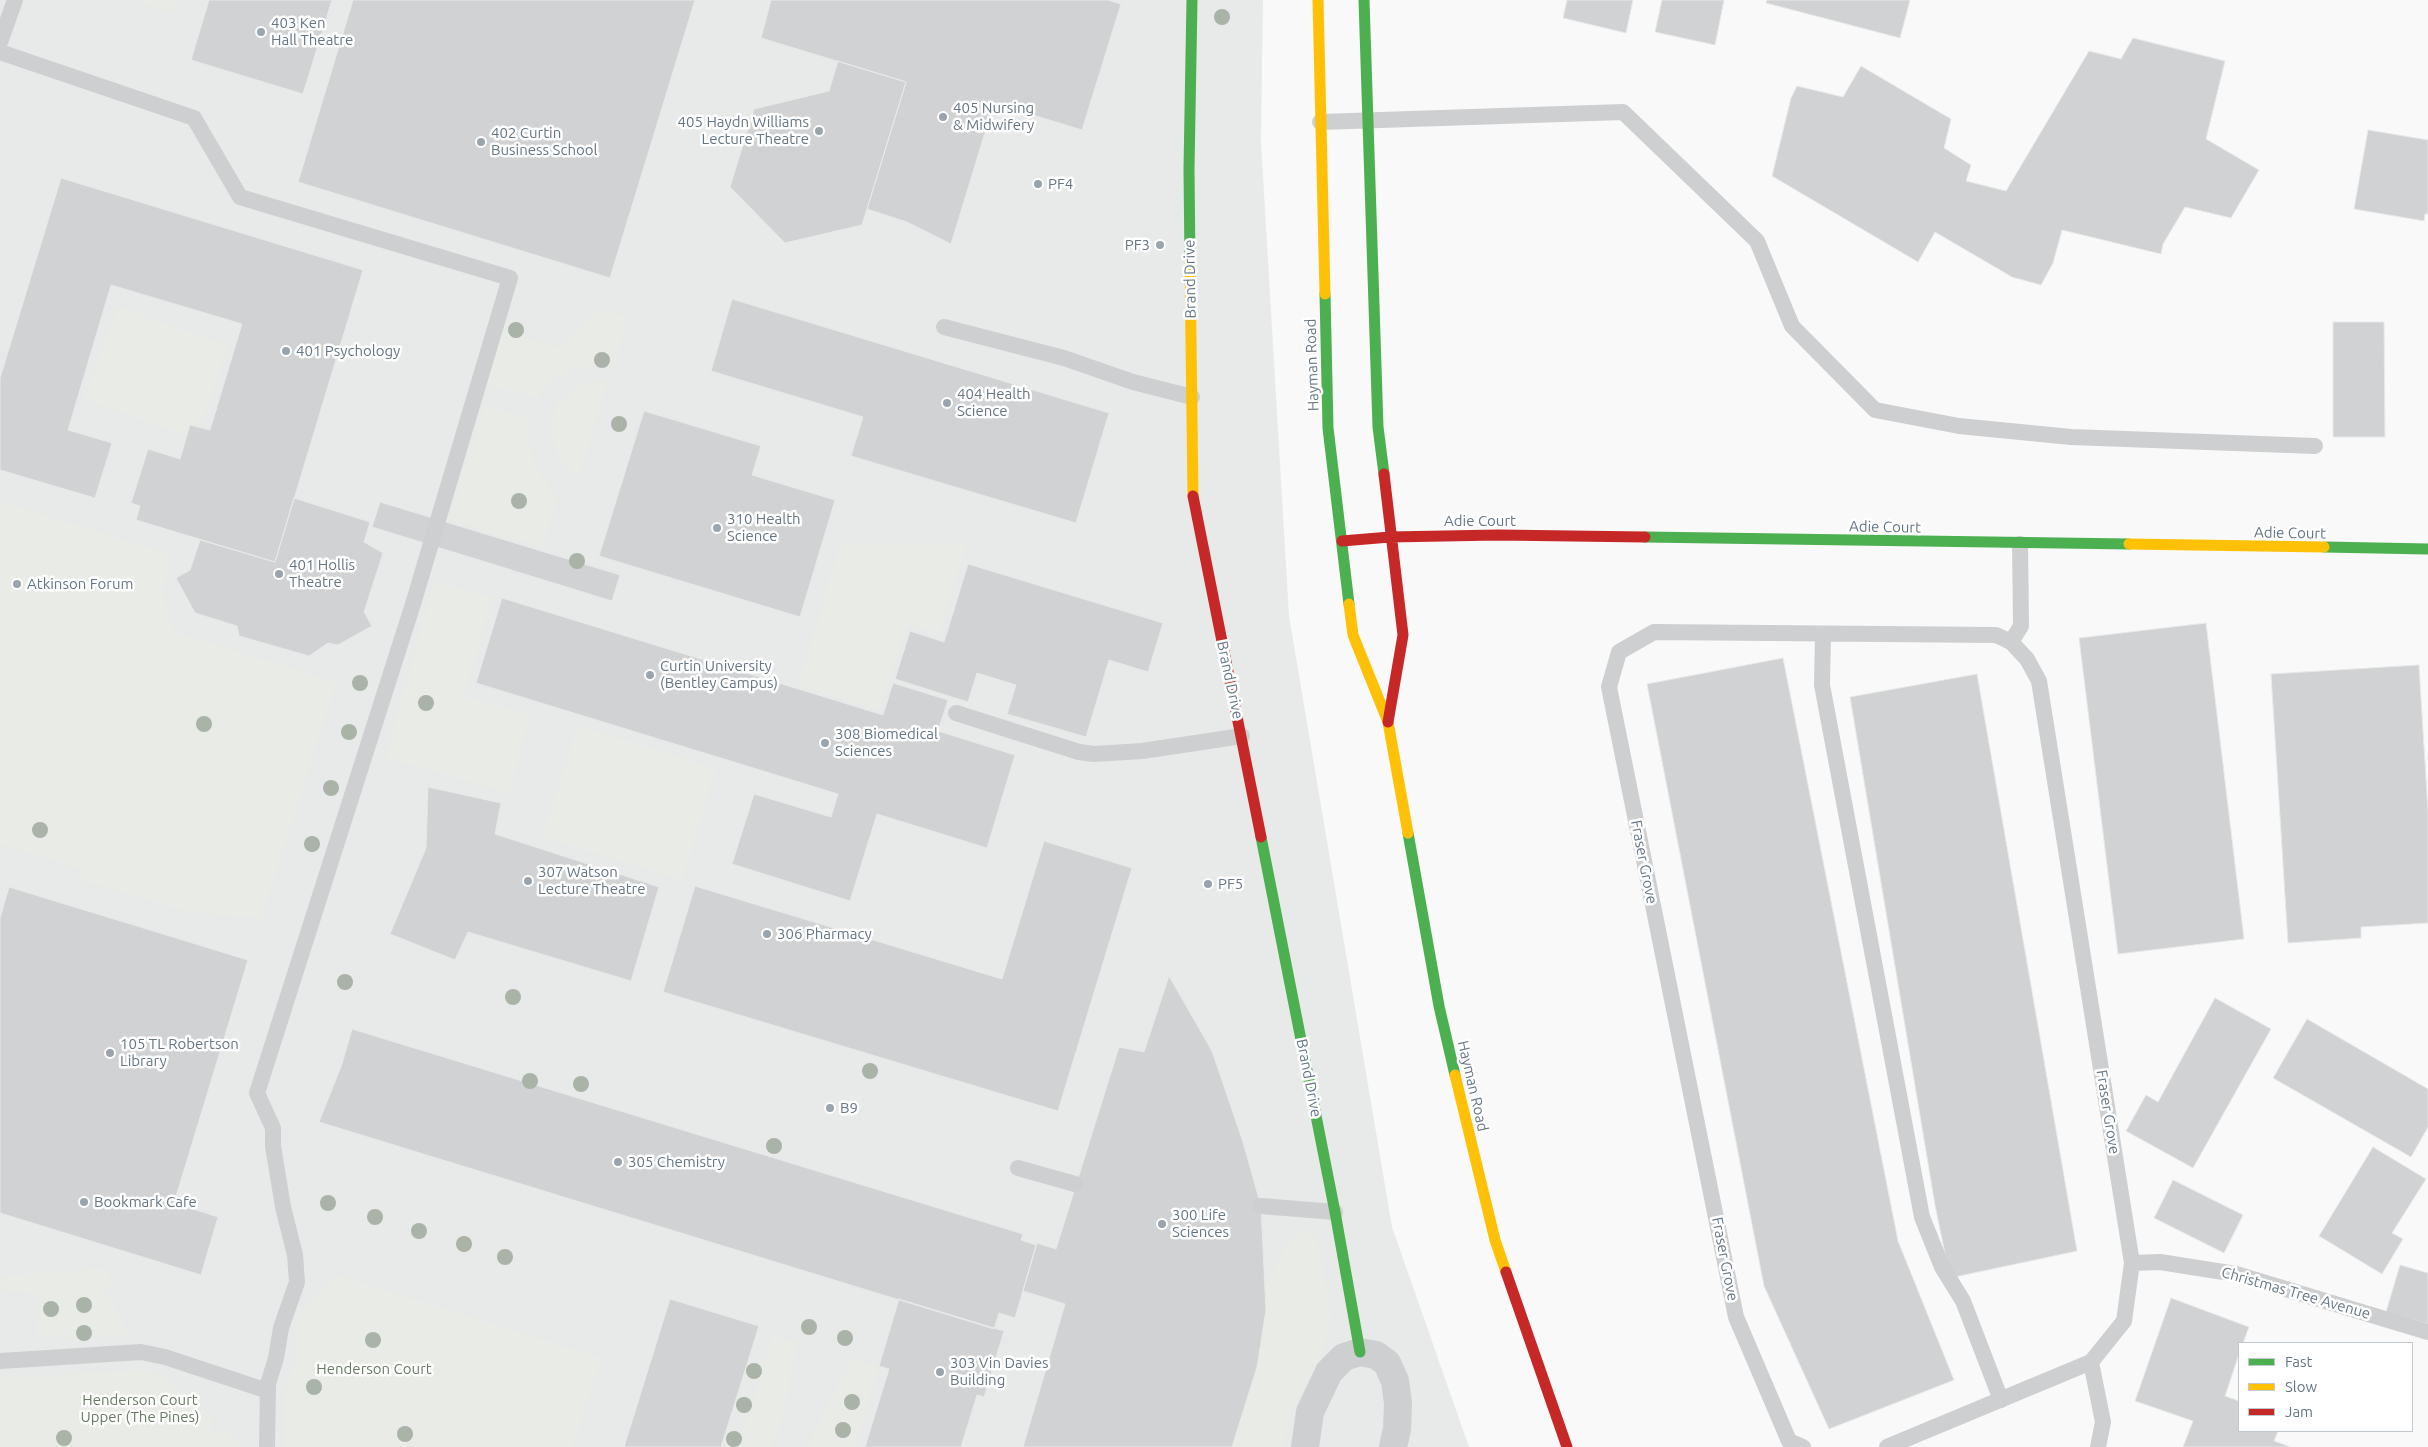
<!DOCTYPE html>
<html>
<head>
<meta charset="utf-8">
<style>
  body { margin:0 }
  #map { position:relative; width:2428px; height:1447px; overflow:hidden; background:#f9f9f9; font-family:Ubuntu,sans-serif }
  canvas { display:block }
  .legend { position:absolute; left:2238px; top:1342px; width:175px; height:90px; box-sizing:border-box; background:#fff; border:1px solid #c1c8cd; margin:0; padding:6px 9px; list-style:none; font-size:15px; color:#657683 }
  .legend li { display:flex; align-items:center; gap:10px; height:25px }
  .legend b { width:25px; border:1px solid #c1c8cd }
</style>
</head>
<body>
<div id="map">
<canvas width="2428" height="1447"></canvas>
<ul class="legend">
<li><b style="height:6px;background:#4caf50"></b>Fast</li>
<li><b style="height:6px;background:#ffc107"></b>Slow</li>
<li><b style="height:6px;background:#c62828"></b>Jam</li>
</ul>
</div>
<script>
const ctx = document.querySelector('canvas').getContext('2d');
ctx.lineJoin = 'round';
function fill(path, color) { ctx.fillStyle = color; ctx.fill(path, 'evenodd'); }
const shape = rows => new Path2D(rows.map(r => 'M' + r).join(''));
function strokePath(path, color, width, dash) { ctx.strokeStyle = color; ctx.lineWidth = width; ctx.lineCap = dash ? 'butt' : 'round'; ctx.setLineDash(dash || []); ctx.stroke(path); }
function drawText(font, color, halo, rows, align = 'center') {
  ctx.font = font + ' Ubuntu,sans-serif'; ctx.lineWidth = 5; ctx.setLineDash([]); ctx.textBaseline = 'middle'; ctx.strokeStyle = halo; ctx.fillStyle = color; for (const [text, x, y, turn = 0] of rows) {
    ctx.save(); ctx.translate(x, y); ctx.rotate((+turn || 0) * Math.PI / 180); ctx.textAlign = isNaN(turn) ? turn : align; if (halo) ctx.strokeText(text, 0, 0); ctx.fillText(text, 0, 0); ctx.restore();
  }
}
fill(shape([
  [0,0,1263,0,1261,142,1289,616,1392,1227,1469,1447,0,1447]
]), '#e8e9e9');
fill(shape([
  [132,0,176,0,172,13],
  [117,306,228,346,196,439,84,399],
  [601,310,627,316,615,364,570,369,543,388,540,399,487,385,501,332,559,347],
  [608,381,579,479,559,461,551,427,557,402,579,384],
  [485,405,530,418,526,433,539,474,558,495,543,548,449,519],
  [0,501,172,555,162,589,174,632,337,682,261,919,192,913,81,880,83,870,0,844],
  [840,544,967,544,939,633,907,623,879,710,798,686],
  [434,581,492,597,465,696,531,715,509,793,385,758],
  [578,725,716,769,682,880,542,837],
  [1305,1230,1312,1232,1317,1237,1331,1316,1323,1353,1295,1404,1288,1423,1284,1447,1232,1447,1257,1367,1266,1310,1265,1284,1288,1242,1298,1231],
  [103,1268,114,1282,105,1289,130,1336,39,1338,37,1334,38,1295,0,1289,0,1279,3,1276],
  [338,1275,601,1358,573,1447,285,1447,284,1394,295,1362,296,1318],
  [773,1335,797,1343,784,1415,771,1447,739,1447],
  [852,1359,879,1368,855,1447,806,1447],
  [151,1369,189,1395,213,1419,209,1435,225,1432,231,1435,242,1447,0,1447,0,1378]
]), '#e8ebe6');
const building = shape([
  [209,0,332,0,303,94,191,60,209,0],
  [353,0,695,0,610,278,298,182,353,0],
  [771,0,1108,0,1121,4,1082,130,994,103,951,244,907,222,867,209,906,82,761,38,771,0],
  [1567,0,1633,0,1626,33,1563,18,1567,0],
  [1662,0,1724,0,1715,45,1655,32,1662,0],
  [1767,0,1910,0,1900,38,1766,3,1767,0],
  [2133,38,2225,61,2206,139,2259,170,2231,218,2185,207,2163,244,2161,254,2062,230,2053,263,2041,285,2012,277,1935,232,1918,262,1772,176,1791,98,1797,86,1843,97,1861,66,1951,119,1944,148,1971,165,1966,181,2006,191,2089,51,2121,59,2133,38],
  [838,61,906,82,862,225,785,243,730,187,754,109,829,91,838,61],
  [2368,130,2428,140,2428,214,2425,214,2424,221,2354,209,2368,130],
  [61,178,363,270,275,562,136,520,140,506,131,503,148,449,180,459,190,425,210,430,242,324,111,285,68,430,112,443,95,498,0,470,0,378,61,178],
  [732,299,1109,413,1076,523,851,456,863,417,711,371,732,299],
  [2333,322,2384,322,2385,437,2333,437,2333,322],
  [644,411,761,446,752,475,835,500,800,617,599,556,644,411],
  [294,498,370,522,364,542,383,553,364,612,372,626,338,645,328,643,309,656,239,636,237,626,195,613,176,578,190,570,200,540,275,562,294,498],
  [380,502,620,575,612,601,372,527,380,502],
  [968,564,1163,623,1148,672,1109,660,1086,737,1007,714,1016,685,977,673,968,702,895,679,910,631,944,642,968,564],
  [502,598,883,715,893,683,948,700,938,731,1015,755,987,848,877,814,850,901,732,864,754,794,831,817,838,794,476,683,502,598],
  [2206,623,2244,939,2118,954,2079,638,2206,623],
  [1783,658,1898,1241,1954,1380,1829,1429,1764,1286,1647,684,1783,658],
  [2419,665,2428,812,2428,923,2361,927,2361,938,2288,943,2271,674,2419,665],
  [1977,674,2077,1251,1950,1278,1935,1205,1850,697,1977,674],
  [428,787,501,803,495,834,659,887,631,981,468,932,455,960,390,934,426,848,428,787],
  [1044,841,1132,868,1058,1111,663,992,695,886,1002,979,1044,841],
  [9,887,248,960,174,1203,218,1217,201,1275,0,1213,0,918,9,887],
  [1169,976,1212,1051,1243,1142,1261,1206,1266,1310,1257,1367,1232,1447,1023,1447,1065,1304,1023,1291,1037,1243,1056,1249,1119,1047,1144,1052,1169,976],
  [2215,998,2271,1029,2193,1168,2126,1131,2146,1095,2158,1102,2215,998],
  [2307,1019,2428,1089,2428,1127,2411,1157,2273,1078,2307,1019],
  [352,1029,1023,1234,1021,1240,1036,1245,1015,1318,999,1313,994,1329,319,1122,342,1064,352,1029],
  [2373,1147,2426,1179,2392,1233,2403,1239,2382,1274,2319,1236,2373,1147],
  [2173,1180,2243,1215,2224,1253,2154,1218,2173,1180],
  [2400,1265,2428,1273,2428,1324,2386,1312,2400,1265],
  [2171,1298,2249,1327,2243,1343,2239,1343,2239,1354,2225,1396,2239,1401,2239,1431,2278,1431,2274,1441,2291,1447,2183,1447,2193,1421,2135,1401,2171,1298],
  [670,1299,759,1326,721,1447,624,1447,670,1299],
  [899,1299,1004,1331,984,1397,977,1395,961,1447,865,1447,889,1369,879,1366,899,1299]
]);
fill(building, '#d0d2d3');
strokePath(building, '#e8e8e8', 1);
strokePath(shape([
  [0,42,15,0],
  [0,52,194,118,240,197,510,278,413,604,257,1093,273,1128,273,1146,283,1207,295,1255,297,1282,281,1328,276,1358,268,1384,267,1447],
  [1320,122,1623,112,1757,241,1792,326,1875,410,1959,426,2071,437,2315,446],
  [944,327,1064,358,1133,382,1192,397],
  [1823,634,1822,685,1922,1217,1942,1267,1963,1301,2001,1400],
  [2011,642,2021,626,2020,544],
  [956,713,1079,752,1094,754,1142,751,1242,736],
  [1018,1168,1075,1184],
  [1261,1206,1335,1212],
  [2132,1263,2160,1262,2236,1274,2428,1332],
  [0,1361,141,1352,165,1357,268,1391],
  [2091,1362,2103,1422,2098,1447],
  [1803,1447,1789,1441,1736,1317,1609,687,1619,652,1654,632,1996,635,2011,642,2027,659,2039,681,2132,1263,2124,1321,2091,1362,1887,1447]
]), '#cecfd0', 16);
strokePath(shape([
  [1305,1447,1310,1412,1329,1372,1344,1357,1360,1352,1376,1355,1387,1363,1395,1381,1398,1403,1397,1429,1393,1447]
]), '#cecfd0', 28);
strokePath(shape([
  [1364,0,1378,427,1384,474],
  [1190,262,1189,169,1192,0],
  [1325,294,1328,428,1349,604],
  [1645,537,2129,544],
  [2324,547,2428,549],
  [1408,833,1439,1006,1455,1075],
  [1261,837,1335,1212,1360,1352]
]), '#4caf50', 11);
strokePath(shape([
  [1318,0,1325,294],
  [1190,262,1193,496],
  [2129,544,2324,547],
  [1349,604,1353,635,1388,722,1408,833],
  [1455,1075,1495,1240,1506,1272]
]), '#ffc107', 11);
strokePath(shape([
  [1384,474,1403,635,1388,722],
  [1193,496,1261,837],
  [1342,541,1390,537,1498,535,1645,537],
  [1506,1272,1567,1447]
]), '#c62828', 11);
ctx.fillStyle = '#a9b3a7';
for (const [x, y] of [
  [1222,17],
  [516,330],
  [602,360],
  [619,424],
  [519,501],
  [577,561],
  [360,683],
  [426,703],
  [204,724],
  [349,732],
  [331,788],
  [40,830],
  [312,844],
  [345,982],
  [513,997],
  [870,1071],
  [530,1081],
  [581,1084],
  [774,1146],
  [328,1203],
  [375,1217],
  [419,1231],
  [464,1244],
  [505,1257],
  [84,1305],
  [51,1309],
  [809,1327],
  [84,1333],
  [845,1338],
  [373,1340],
  [754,1371],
  [314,1387],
  [852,1402],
  [744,1405],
  [843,1430],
  [405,1434],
  [64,1438],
  [734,1439]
]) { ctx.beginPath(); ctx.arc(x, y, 8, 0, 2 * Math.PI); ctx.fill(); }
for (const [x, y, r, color] of [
  [261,32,5,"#99a4ac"],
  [943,117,5,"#99a4ac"],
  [819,131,5,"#99a4ac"],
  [481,142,5,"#99a4ac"],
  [1038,184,5,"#99a4ac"],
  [1160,245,5,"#99a4ac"],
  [286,351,5,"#99a4ac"],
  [947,403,5,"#99a4ac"],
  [717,528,5,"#99a4ac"],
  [279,574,5,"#99a4ac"],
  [17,584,5,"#99a4ac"],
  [650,675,5,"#99a4ac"],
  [825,743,5,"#99a4ac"],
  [528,881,5,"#99a4ac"],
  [1208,884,5,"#99a4ac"],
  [767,934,5,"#99a4ac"],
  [110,1053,5,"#99a4ac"],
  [830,1108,5,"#99a4ac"],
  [618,1162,5,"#99a4ac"],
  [84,1202,5,"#99a4ac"],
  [1162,1224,5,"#99a4ac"],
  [940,1372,5,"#99a4ac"]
]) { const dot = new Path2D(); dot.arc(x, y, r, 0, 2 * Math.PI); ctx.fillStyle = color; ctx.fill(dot); strokePath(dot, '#fff', 2); }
drawText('15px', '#657683', '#fff', [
  ["403 Ken",271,23],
  ["Hall Theatre",271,40],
  ["405 Nursing",953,108],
  ["& Midwifery",953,125],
  ["405 Haydn Williams",809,122,"right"],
  ["Lecture Theatre",809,139,"right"],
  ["402 Curtin",491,133],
  ["Business School",491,150],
  ["PF4",1048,184],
  ["PF3",1150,245,"right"],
  ["401 Psychology",296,351],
  ["404 Health",957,394],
  ["Science",957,411],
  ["310 Health",727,519],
  ["Science",727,536],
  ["401 Hollis",289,565],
  ["Theatre",289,582],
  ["Atkinson Forum",27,584],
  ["Curtin University",660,666],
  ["(Bentley Campus)",660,683],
  ["308 Biomedical",835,734],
  ["Sciences",835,751],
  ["307 Watson",538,872],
  ["Lecture Theatre",538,889],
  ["PF5",1218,884],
  ["306 Pharmacy",777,934],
  ["105 TL Robertson",120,1044],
  ["Library",120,1061],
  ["B9",840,1108],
  ["305 Chemistry",628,1162],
  ["Bookmark Cafe",94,1202],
  ["300 Life",1172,1215],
  ["Sciences",1172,1232],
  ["303 Vin Davies",950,1363],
  ["Building",950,1380]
], 'left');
drawText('15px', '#657683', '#fff', [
  ["Brand Drive",1190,279,-91],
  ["Hayman Road",1312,365,-92],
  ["Adie Court",1480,521],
  ["Adie Court",1885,527,1],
  ["Adie Court",2290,533,1],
  ["Brand Drive",1230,680,78],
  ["Fraser Grove",1644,862,79],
  ["Brand Drive",1309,1078,79],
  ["Hayman Road",1473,1086,77],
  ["Fraser Grove",2108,1112,81],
  ["Fraser Grove",1725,1259,79],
  ["Christmas Tree Avenue",2296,1293,16]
]);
drawText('15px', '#687a64', '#fff', [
  ["Henderson Court",374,1369],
  ["Henderson Court",140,1400],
  ["Upper (The Pines)",140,1417]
]);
</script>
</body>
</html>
